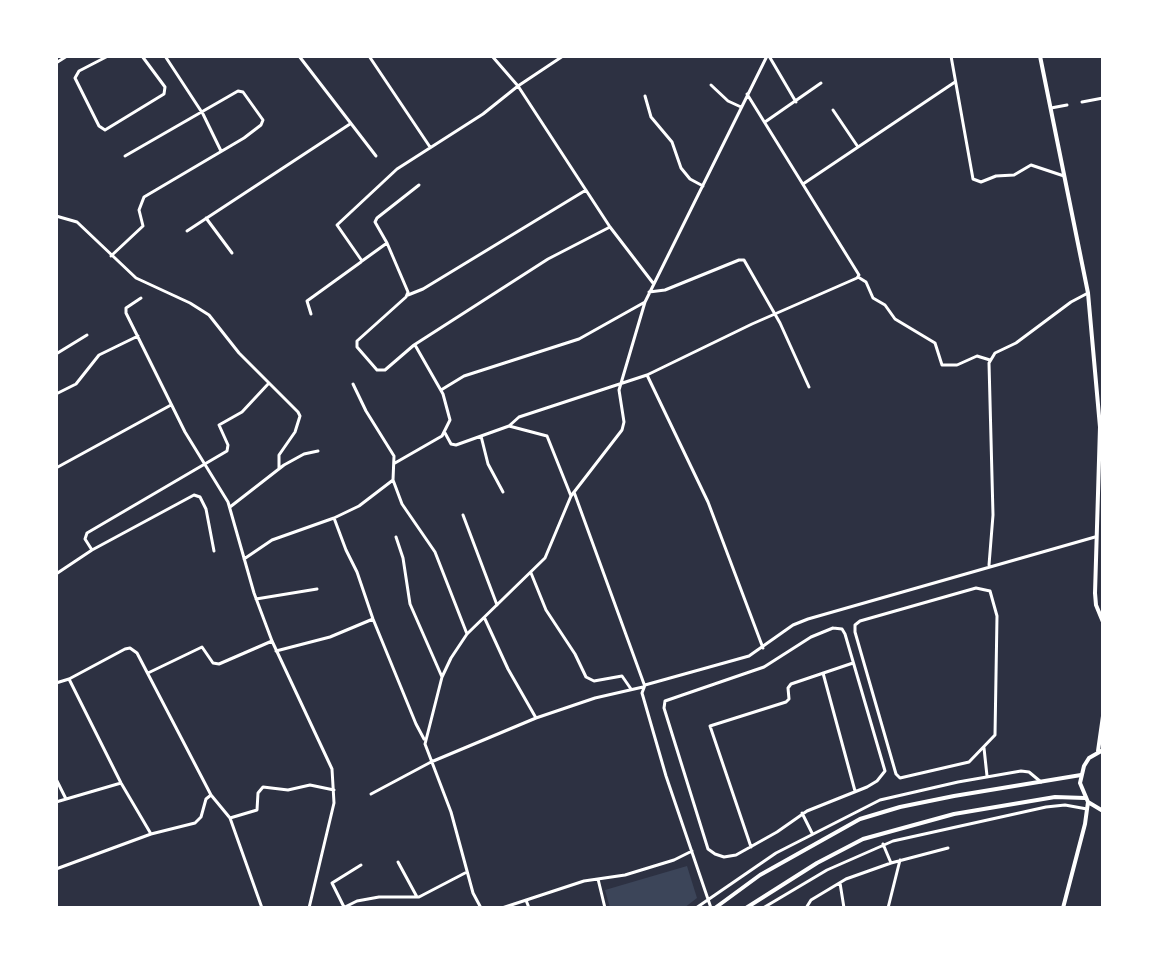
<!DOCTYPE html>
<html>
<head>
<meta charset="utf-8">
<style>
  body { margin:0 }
  #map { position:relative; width:1159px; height:964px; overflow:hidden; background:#2d3142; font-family:"Noto Sans",sans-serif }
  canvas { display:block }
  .frame { position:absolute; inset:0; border:58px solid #fff; pointer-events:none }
</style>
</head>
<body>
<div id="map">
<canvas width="1159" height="964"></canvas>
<div class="frame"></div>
</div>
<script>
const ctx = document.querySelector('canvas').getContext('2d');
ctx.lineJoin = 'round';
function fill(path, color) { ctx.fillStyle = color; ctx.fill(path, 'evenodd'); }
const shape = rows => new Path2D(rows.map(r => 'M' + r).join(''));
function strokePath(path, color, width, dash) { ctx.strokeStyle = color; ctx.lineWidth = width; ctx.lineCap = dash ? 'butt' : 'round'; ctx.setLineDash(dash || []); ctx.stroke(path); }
fill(shape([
  [687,866,697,898,684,908,610,908,605,890]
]), '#3c4559');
strokePath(shape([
  [108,56,79,71,75,78,99,126,105,130,164,94,165,87,142,56],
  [165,56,203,114,221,151],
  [299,56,376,156],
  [369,56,430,147],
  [492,56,518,86,610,227,653,283],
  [769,56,796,102],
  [951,56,973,179,981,182,996,176,1014,175,1031,165,1064,176],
  [56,63,67,56],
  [711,85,728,101,741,107],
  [747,94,859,275,857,278,752,324,647,375,708,502,763,648],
  [645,96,651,117,672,142,681,168,690,179,703,186],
  [1082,102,1103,98],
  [1051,108,1067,105],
  [833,110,858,147],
  [765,122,821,83],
  [803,184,955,82],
  [419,185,377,218,375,222,387,243,408,292,406,297,357,341,357,347,377,370,385,370,414,345,548,259,610,227],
  [56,216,77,222,136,278,190,303,209,315,239,353,298,412,300,416,295,432,279,455,279,468],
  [206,218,232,253],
  [187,231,350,124],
  [387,243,362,261,337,225,397,169,483,114,518,86,563,56],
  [111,256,143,226,139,210,144,197,244,138,261,125,263,120,243,92,238,91,125,156],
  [858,277,866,282,873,298,885,305,895,319,935,343,942,365,957,365,977,356,990,360],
  [649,292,665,290,739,260,744,260,780,323,809,387],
  [408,295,423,289,586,190],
  [141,298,126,308,126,313,185,432,228,502,254,593,272,641,332,769,334,803,309,908],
  [311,314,307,301,361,262],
  [56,354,87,335],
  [441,390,464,376,579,339,645,302],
  [56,394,76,384,99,355,138,336],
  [509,426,547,436,571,496],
  [445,433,451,444,456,445,509,426,519,417,647,375],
  [481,436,488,464,503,492],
  [395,463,442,436,450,420,443,394,415,345],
  [56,468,171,405],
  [393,480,402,504,435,552,467,634],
  [574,492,644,684],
  [230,507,284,465,304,454,318,451],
  [463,515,497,605],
  [334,518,346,550,357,572,373,619,416,724,424,739],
  [396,537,403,558,410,604,442,677],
  [92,550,85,539,87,533,227,451,228,445,219,425,242,412,269,383],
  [244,559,272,540,334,518,359,506,393,480,394,456,366,411,353,384],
  [989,565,993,515,989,363,995,353,1016,343,1071,302,1088,293],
  [531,573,546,610,575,654,586,677,594,681,622,676,631,689],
  [56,574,92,550,194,495,200,497,206,509,214,551],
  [976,588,990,591,997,616,995,735,969,762,900,778,896,774,855,632,855,625,860,621,976,588],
  [256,599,317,589],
  [485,619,508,669,536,718],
  [833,628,842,629,845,634,885,771,877,781,867,787,807,811,777,832,736,855,724,857,715,854,708,849,664,708,665,701,764,667,811,637,833,628],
  [276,651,330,637,373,619],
  [148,673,202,647,213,663,219,664,272,641],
  [823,673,855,791],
  [69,679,121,783,151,834],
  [56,683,69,679,125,649,130,648,137,653,211,795,230,818,262,908],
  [984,748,987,776],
  [56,779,66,799],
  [371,794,431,762,536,718,595,698,643,687],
  [56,802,121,783],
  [802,813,812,833],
  [230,818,257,810,258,793,263,787,288,790,310,785,334,790],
  [883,844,891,863],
  [751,847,710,726,786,702,789,699,788,688,791,684,853,663],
  [398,862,417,897],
  [56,869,151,834,195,823,201,817,206,799,211,795],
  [598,879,605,908],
  [840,883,844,908],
  [526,900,529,908],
  [344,907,332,883,361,865],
  [343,908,357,901,379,897,419,897,465,873],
  [481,908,473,893,451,812,425,744,442,677,451,658,467,634,545,558,571,496,622,430,624,422,619,390,645,302,767,56],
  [502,908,584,881,625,875,674,860,692,851],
  [696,908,776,853,880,800,958,782,1021,771,1029,772,1041,782],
  [711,908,666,776,642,693,645,685,749,656,793,625,808,619,1095,537],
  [763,908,827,870,893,841,1046,807,1065,805,1087,809],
  [806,908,811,900,846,879,891,863,948,848],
  [888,908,900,860]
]), '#fff', 3);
strokePath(shape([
  [715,908,760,875,860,819,900,807,954,796,1081,775],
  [746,908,817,863,863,839,954,814,1055,797,1085,798]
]), '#fff', 4);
strokePath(shape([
  [1040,56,1088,293,1100,427,1095,593,1096,605,1103,622],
  [1103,750,1089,758,1084,766,1080,783,1088,802,1103,811],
  [1098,751,1103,716],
  [1063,908,1085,824,1088,802],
  [1103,908,1103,907]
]), '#fff', 4);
</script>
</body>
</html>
